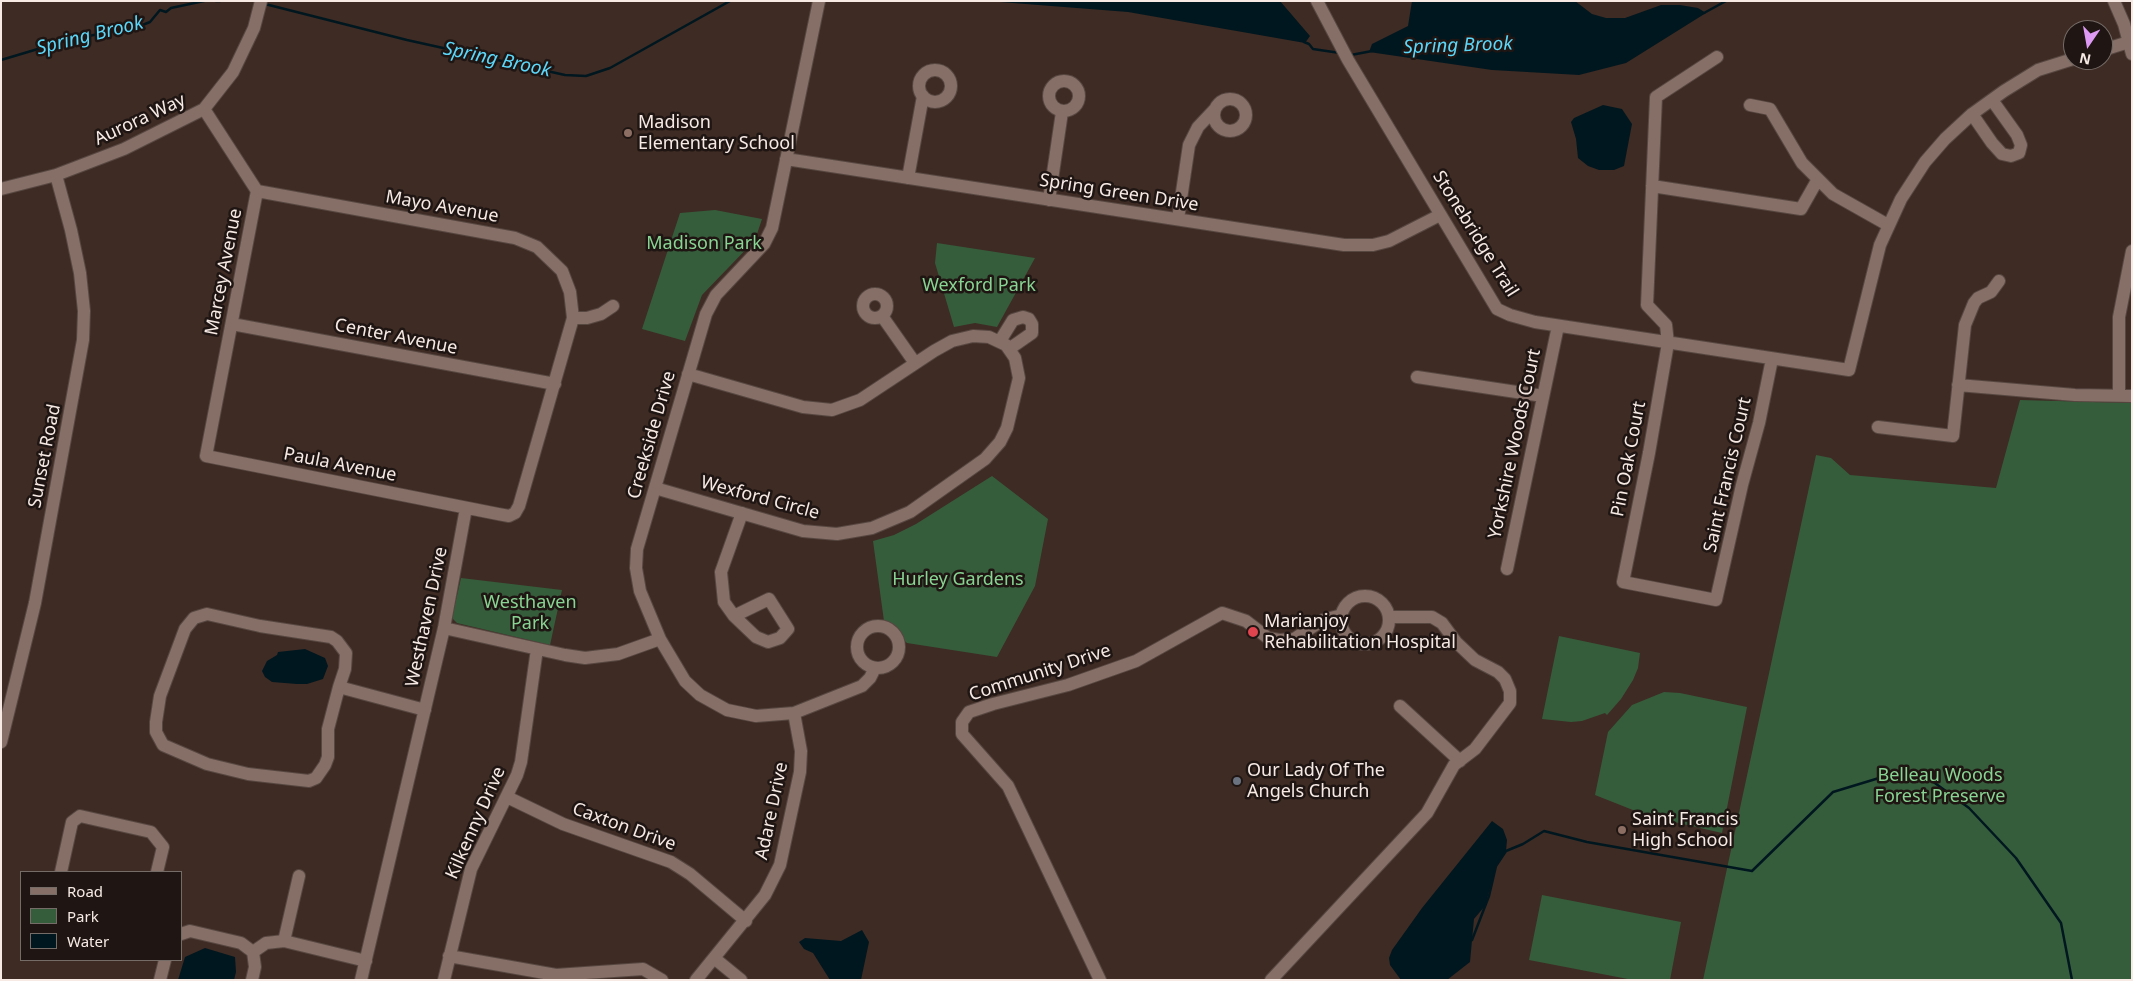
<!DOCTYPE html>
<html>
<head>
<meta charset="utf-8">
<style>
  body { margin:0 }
  #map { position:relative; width:2133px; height:981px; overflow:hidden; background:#3e2b24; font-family:"Noto Sans",sans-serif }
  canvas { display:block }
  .frame { position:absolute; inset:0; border:2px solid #f7eae5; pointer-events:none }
  .legend { position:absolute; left:20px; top:871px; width:162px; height:90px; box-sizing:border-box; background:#1f1613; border:1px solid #756b67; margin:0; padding:6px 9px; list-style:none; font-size:15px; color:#f7eae5 }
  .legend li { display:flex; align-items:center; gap:10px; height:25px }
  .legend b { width:25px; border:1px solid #756b67 }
  .north { position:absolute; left:2063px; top:20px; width:50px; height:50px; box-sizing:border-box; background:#1f1613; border:1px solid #756b67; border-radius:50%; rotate:192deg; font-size:14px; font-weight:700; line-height:20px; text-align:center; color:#f7eae5 }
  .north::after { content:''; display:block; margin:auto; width:18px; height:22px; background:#dd99f3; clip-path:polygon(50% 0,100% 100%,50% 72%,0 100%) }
</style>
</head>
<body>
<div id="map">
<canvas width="2133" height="981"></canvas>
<div class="frame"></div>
<ul class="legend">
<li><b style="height:6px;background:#856f67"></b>Road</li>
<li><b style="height:14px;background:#355d3b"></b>Park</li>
<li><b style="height:14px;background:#00171f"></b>Water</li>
</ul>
<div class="north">N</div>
</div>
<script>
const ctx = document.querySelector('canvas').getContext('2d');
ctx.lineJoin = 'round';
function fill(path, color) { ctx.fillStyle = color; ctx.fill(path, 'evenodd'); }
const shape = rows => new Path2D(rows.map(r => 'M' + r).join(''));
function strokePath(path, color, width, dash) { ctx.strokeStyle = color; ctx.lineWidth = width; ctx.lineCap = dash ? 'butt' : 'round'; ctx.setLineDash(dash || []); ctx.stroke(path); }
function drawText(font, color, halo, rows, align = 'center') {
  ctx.font = font + ' "Noto Sans",sans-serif'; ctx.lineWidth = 5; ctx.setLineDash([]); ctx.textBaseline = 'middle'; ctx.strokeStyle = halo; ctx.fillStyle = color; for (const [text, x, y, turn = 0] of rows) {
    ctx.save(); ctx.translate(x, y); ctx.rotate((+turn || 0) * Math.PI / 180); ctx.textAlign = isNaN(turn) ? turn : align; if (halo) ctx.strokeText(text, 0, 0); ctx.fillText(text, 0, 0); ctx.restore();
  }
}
fill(shape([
  [715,210,762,219,755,240,702,295,685,341,642,329,680,213],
  [937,243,1035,258,997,327,975,323,954,327,935,263],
  [2020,400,2132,403,2132,980,1703,980,1816,455,1831,458,1850,475,1996,488],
  [992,476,1048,519,1035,586,997,657,907,643,884,621,873,541,894,535,916,524],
  [461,578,562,590,550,645,457,623,453,619,453,613],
  [1559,636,1640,653,1638,668,1633,680,1621,699,1607,715,1605,713,1582,721,1571,722,1542,719],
  [1664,692,1680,693,1747,707,1722,833,1648,816,1595,795,1608,732,1632,705],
  [1542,895,1681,922,1670,980,1633,980,1529,960]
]), '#355d3b');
fill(shape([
  [987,1,1280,1,1310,36,1305,43,1128,12],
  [1412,1,1575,1,1592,14,1606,18,1625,18,1661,5,1680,5,1698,8,1706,13,1626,63,1579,75,1492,70,1369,52,1372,44,1408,26],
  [1603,105,1622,109,1632,124,1624,166,1614,170,1599,170,1588,166,1578,158,1576,139,1571,122,1574,118],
  [305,649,325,658,328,666,323,679,307,684,297,684,272,682,265,677,262,671,267,661,277,655,278,652],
  [1492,821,1503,829,1507,840,1506,851,1496,866,1485,906,1474,919,1470,962,1447,980,1401,980,1390,965,1389,958,1392,950,1422,908],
  [862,930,869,942,861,980,830,980,813,953,804,949,799,942,805,938,841,941],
  [205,948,235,957,236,972,234,980,178,980,185,957]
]), '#00171f');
strokePath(shape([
  [216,1,220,1],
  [265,4,407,40,565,75,586,76,610,68,730,1],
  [1704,13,1726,1],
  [1304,42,1309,44,1313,49,1340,53],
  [1351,55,1372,51],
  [1,60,68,40,140,26,150,22,160,10,166,12,171,8,204,1],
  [1472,940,1489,896,1496,866,1506,851,1523,844,1544,831,1587,842,1752,871,1833,792,1889,775,1928,778,1969,808,2016,858,2061,923,2072,980]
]), '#00171f', 2.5);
const minor = shape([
  [819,1,772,228,764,244,716,295,706,314,637,549,636,568,640,591,660,639,685,681,700,695,727,710,756,716,794,713,862,686,870,678,875,668],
  [1317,1,1348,60,1497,309,1510,315,1535,322,1849,370,1880,245,1901,199,1925,162,1945,139,1972,114,2004,91,2038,70,2073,59],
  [2114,1,2124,24,2132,54],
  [2103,50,2132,41],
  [1717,57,1656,97,1647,305,1666,325,1668,343,1649,453,1623,582,1716,600,1742,485,1759,423,1772,359],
  '919 86a16 16 0 1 1 32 0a16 16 0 1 1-32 0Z',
  '1049 96a15 15 0 1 1 30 0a15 15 0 1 1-30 0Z',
  '1214 115a16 16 0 1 1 32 0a16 16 0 1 1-32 0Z',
  [1750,105,1770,109,1802,163,1833,194,1888,225],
  [204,109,257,191,206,456,498,514,509,516,515,513,519,506,573,318,570,292,562,271,537,247,515,238,257,191],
  [1972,114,1992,143,2002,154,2011,156,2019,153,2021,145,2017,135,1992,100],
  [786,159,1344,245,1373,245,1389,241,1440,215],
  [908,178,923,96],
  [1652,186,1801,209,1818,179],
  [1,189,56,175,124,149,204,109,233,72,254,28,261,1],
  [1049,200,1062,112],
  [1178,219,1189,145,1198,127,1215,109],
  '863 306a12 12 0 1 1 24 0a12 12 0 1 1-24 0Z',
  [882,316,915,363],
  [573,318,587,318,601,314,613,306],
  [232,324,555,384],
  [1000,341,1013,320,1023,317,1029,319,1032,324,1032,333,1009,349],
  [1417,377,1543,396],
  [1958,385,2075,395,2132,396],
  [2119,395,2119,317,2132,251],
  [1878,427,1953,436,1965,325,1974,303,1978,298,1991,292,1999,281],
  [655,488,803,531,837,534,872,528,910,512,985,459,1000,442,1007,428,1019,378,1015,358,1006,345,989,337,973,336,952,341,934,351,860,400,832,410,803,407,688,374],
  [1507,569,1558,326],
  '1341 620a24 24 0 1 1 48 0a24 24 0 1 1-48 0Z',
  [769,599,788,629,780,638,768,642,756,637,734,616,769,599],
  [734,616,724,602,721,572,742,513],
  '857 647a21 21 0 1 1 42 0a21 21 0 1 1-42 0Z',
  [444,628,565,655,585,658,618,654,660,639],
  [339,687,328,729,328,757,325,765,316,778,309,781,248,774,207,764,163,745,156,732,156,722,160,696,185,629,194,618,207,614,260,626,331,637,337,641,346,653,345,669,339,687,425,710],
  [1400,706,1460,761],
  [1,742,35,603,83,340,84,311,80,273,71,230,56,175],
  [507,797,563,824,671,862,690,874,746,921],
  [61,872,72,822,80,816,151,832,163,847,157,872],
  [181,934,190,931,241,943,253,952,255,967,252,980],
  [284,941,366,961],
  [253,952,266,943,284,941,299,876],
  [449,956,556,975,643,969,662,980],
  [714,958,741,980],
  [160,980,165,960],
  [361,980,444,628,466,508],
  [444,980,471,869,517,775,521,762,537,649],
  [696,980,765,895,780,865,800,772,801,751,794,713],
  [1100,980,1008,786,962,734,962,722,969,712,993,704,1068,685,1136,661,1222,613,1246,621,1268,638,1279,640,1294,639,1323,620,1342,615],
  [1271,980,1427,813,1454,765,1475,749,1510,703,1510,691,1505,679,1498,672,1475,660,1456,642,1442,623,1432,617,1389,617]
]);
strokePath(minor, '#574741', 14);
strokePath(minor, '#856f67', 12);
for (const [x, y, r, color] of [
  [628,133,5,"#8d6e63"],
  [1253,632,6,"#e0444e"],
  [1237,781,5,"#6b7280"],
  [1622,830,5,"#8d6e63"]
]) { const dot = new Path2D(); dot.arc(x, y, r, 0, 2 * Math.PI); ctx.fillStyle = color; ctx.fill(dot); strokePath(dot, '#1f1613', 2); }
drawText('18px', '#f7eae5', '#1f1613', [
  ["Aurora Way",140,120,-25],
  ["Spring Green Drive",1119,193,9],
  ["Mayo Avenue",442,207,10],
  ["Stonebridge Trail",1475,234,58],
  ["Marcey Avenue",224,272,-79],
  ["Center Avenue",396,337,11],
  ["Creekside Drive",652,435,-74],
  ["Yorkshire Woods Court",1515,444,-78],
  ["Sunset Road",45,456,-79],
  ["Pin Oak Court",1629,459,-79],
  ["Paula Avenue",340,465,11],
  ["Saint Francis Court",1728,475,-77],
  ["Wexford Circle",760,498,15],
  ["Westhaven Drive",427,617,-78],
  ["Community Drive",1040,673,-18],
  ["Adare Drive",772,811,-78],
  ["Kilkenny Drive",476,823,-66],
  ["Caxton Drive",624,827,20]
]);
drawText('18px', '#f7eae5', '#1f1613', [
  ["Madison",638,123],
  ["Elementary School",638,144],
  ["Marianjoy",1264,622],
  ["Rehabilitation Hospital",1264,643],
  ["Our Lady Of The",1247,771],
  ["Angels Church",1247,792],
  ["Saint Francis",1632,820],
  ["High School",1632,841]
], 'left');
drawText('18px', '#88d492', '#1f1613', [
  ["Madison Park",704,244],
  ["Wexford Park",979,286],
  ["Hurley Gardens",958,580],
  ["Westhaven",530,603],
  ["Park",530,624],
  ["Belleau Woods",1940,776],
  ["Forest Preserve",1940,797]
]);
drawText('italic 19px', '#5bd7fa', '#1f1613', [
  ["Spring Brook",90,36,-14],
  ["Spring Brook",1458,46,-2],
  ["Spring Brook",497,60,12]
]);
</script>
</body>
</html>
